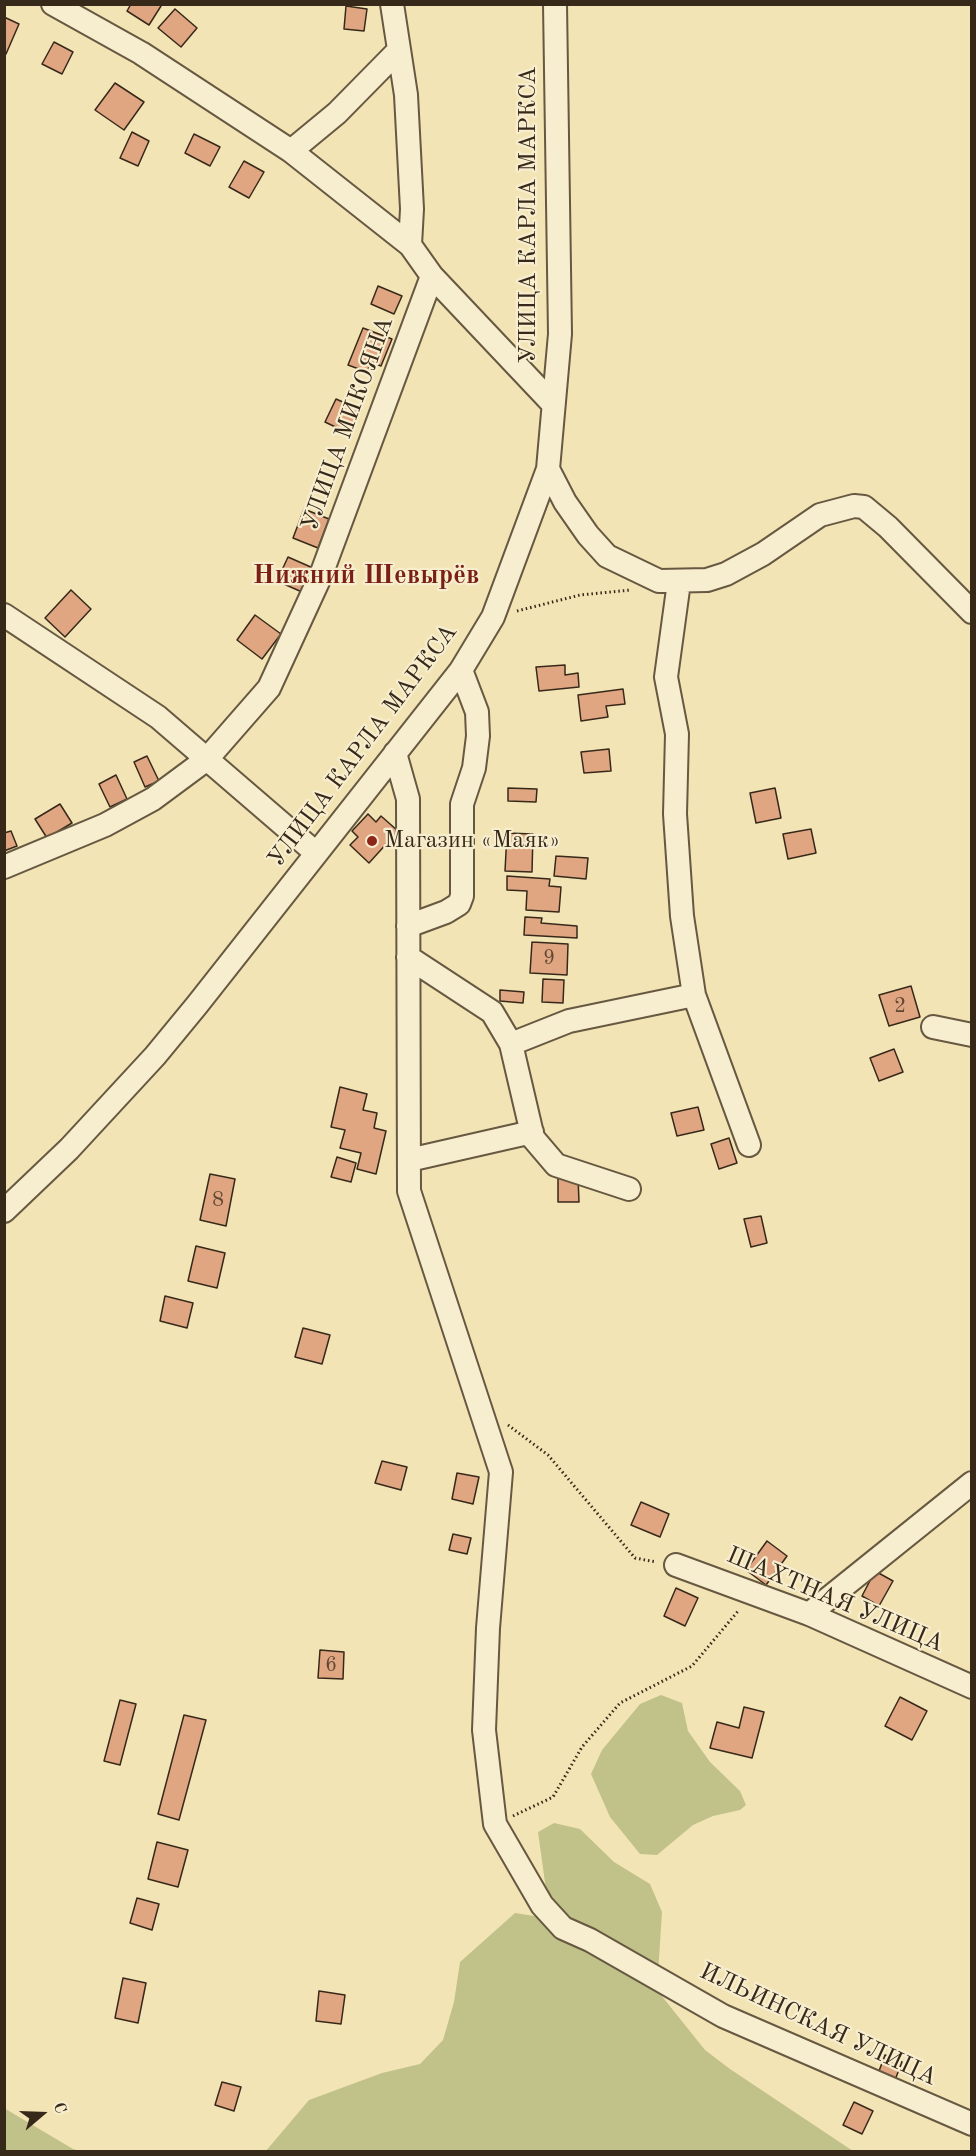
<!DOCTYPE html>
<html>
<head>
<meta charset="utf-8">
<style>
  body { margin:0 }
  #map { position:relative; width:976px; height:2156px; overflow:hidden; background:#f3e4b5; font-family:"Old Standard TT",serif }
  canvas { display:block }
  .frame { position:absolute; inset:0; border:6px solid #37291a; pointer-events:none }
  .north { position:absolute; left:12px; top:2084px; width:60px; height:60px; -webkit-text-stroke:4px #f7edcf; paint-order:stroke; rotate:71deg; font-size:16px; font-weight:700; line-height:24px; text-align:center; color:#37291a }
  .north::after { content:''; display:block; margin:auto; width:21px; height:27px; background:#37291a; clip-path:polygon(50% 0,100% 100%,50% 72%,0 100%) }
</style>
</head>
<body>
<div id="map">
<canvas width="976" height="2156"></canvas>
<div class="frame"></div>
<div class="north">С</div>
</div>
<script>
const ctx = document.querySelector('canvas').getContext('2d');
ctx.lineJoin = 'round';
function fill(path, color) { ctx.fillStyle = color; ctx.fill(path, 'evenodd'); }
const shape = rows => new Path2D(rows.map(r => 'M' + r).join(''));
function strokePath(path, color, width, dash) { ctx.strokeStyle = color; ctx.lineWidth = width; ctx.lineCap = dash ? 'butt' : 'round'; ctx.setLineDash(dash || []); ctx.stroke(path); }
function drawText(font, color, halo, rows, align = 'center') {
  ctx.font = font + ' "Old Standard TT",serif'; ctx.lineWidth = 4.5; ctx.setLineDash([]); ctx.textBaseline = 'middle'; ctx.strokeStyle = halo; ctx.fillStyle = color; for (const [text, x, y, turn = 0] of rows) {
    ctx.save(); ctx.translate(x, y); ctx.rotate((+turn || 0) * Math.PI / 180); ctx.textAlign = isNaN(turn) ? turn : align; if (halo) ctx.strokeText(text, 0, 0); ctx.fillText(text, 0, 0); ctx.restore();
  }
}
fill(shape([
  [661,1695,682,1703,688,1731,710,1762,740,1791,746,1805,740,1810,713,1816,693,1825,657,1855,640,1854,610,1817,591,1774,602,1750,640,1704],
  [554,1823,580,1829,614,1862,650,1884,662,1912,657,1990,705,2050,730,2069,853,2151,265,2152,309,2100,382,2073,420,2064,443,2040,454,2002,460,1962,515,1913,534,1916,547,1897,538,1832],
  [4,2108,73,2149,80,2151,5,2151]
]), '#c1c289');
const building = shape([
  [131,4,159,4,161,6,149,25,127,11,131,4],
  [346,6,367,9,364,31,344,29,346,6],
  [175,9,197,28,181,47,158,28,175,9],
  [4,17,19,24,6,54,4,53,4,17],
  [54,42,73,52,62,74,42,64,54,42],
  [115,83,144,102,124,130,95,110,115,83],
  [132,132,149,141,138,166,120,158,132,132],
  [194,134,220,147,210,166,185,153,194,134],
  [244,161,264,172,249,198,229,187,244,161],
  [378,286,402,296,394,314,371,304,378,286],
  [363,328,392,339,381,366,371,362,367,372,348,365,363,328],
  [336,399,361,410,350,434,325,422,336,399],
  [304,509,329,519,318,548,293,538,304,509],
  [288,557,313,568,302,592,277,581,288,557],
  [71,590,91,609,65,637,45,618,71,590],
  [255,615,281,634,262,659,237,640,255,615],
  [565,665,565,675,578,673,579,687,539,691,536,667,565,665],
  [623,689,625,704,606,706,608,717,581,721,578,695,623,689],
  [609,749,611,771,584,773,581,752,609,749],
  [147,756,159,781,145,787,134,762,147,756],
  [116,775,127,799,110,807,99,784,116,775],
  [508,788,537,789,536,802,508,801,508,788],
  [775,788,781,818,756,823,750,793,775,788],
  [60,804,72,823,47,838,35,819,60,804],
  [368,814,376,822,381,816,398,831,369,863,350,845,358,837,352,831,368,814],
  [811,829,816,853,788,859,783,834,811,829],
  [11,831,17,846,4,851,4,833,11,831],
  [507,833,533,834,532,872,505,871,507,833],
  [556,856,588,858,586,879,554,876,556,856],
  [507,876,550,879,549,886,561,887,559,912,526,910,527,891,507,890,507,876],
  [525,917,542,918,541,923,577,926,577,938,524,935,525,917],
  [532,942,568,944,567,975,530,973,532,942],
  [543,979,564,980,563,1003,542,1002,543,979],
  [911,986,920,1017,889,1026,879,995,911,986],
  [500,990,524,992,523,1003,500,1001,500,990],
  [894,1049,903,1072,879,1081,870,1058,894,1049],
  [340,1087,367,1094,363,1110,377,1113,374,1128,386,1131,376,1174,357,1169,361,1153,340,1148,345,1130,331,1127,340,1087],
  [698,1107,704,1130,677,1136,671,1113,698,1107],
  [729,1138,737,1163,719,1169,711,1144,729,1138],
  [337,1157,356,1163,351,1182,331,1177,337,1157],
  [210,1174,235,1179,226,1226,200,1220,210,1174],
  [558,1177,578,1177,579,1202,558,1202,558,1177],
  [761,1216,767,1243,751,1247,744,1219,761,1216],
  [196,1246,225,1253,217,1288,188,1281,196,1246],
  [165,1296,193,1303,187,1328,160,1321,165,1296],
  [303,1328,330,1335,322,1364,295,1357,303,1328],
  [382,1461,407,1467,401,1490,375,1483,382,1461],
  [457,1473,479,1477,473,1504,452,1499,457,1473],
  [641,1502,669,1514,660,1537,631,1525,641,1502],
  [453,1534,471,1538,467,1554,449,1550,453,1534],
  [767,1541,787,1556,766,1585,746,1570,767,1541],
  [875,1571,893,1581,879,1606,862,1596,875,1571],
  [676,1588,698,1598,685,1626,664,1616,676,1588],
  [320,1650,344,1652,343,1679,318,1678,320,1650],
  [900,1697,927,1711,912,1740,885,1726,900,1697],
  [120,1700,136,1704,120,1765,104,1761,120,1700],
  [744,1707,764,1712,752,1758,710,1748,717,1722,739,1728,744,1707],
  [184,1715,206,1720,179,1820,158,1814,184,1715],
  [157,1842,188,1850,178,1887,148,1879,157,1842],
  [137,1898,159,1904,152,1930,130,1923,137,1898],
  [123,1978,146,1983,138,2023,115,2018,123,1978],
  [319,1991,345,1995,341,2024,316,2021,319,1991],
  [885,2055,902,2062,893,2085,876,2079,885,2055],
  [222,2082,241,2087,234,2111,215,2105,222,2082],
  [854,2102,873,2111,862,2134,843,2125,854,2102]
]);
fill(building, '#e0a682');
strokePath(building, '#37291a', 1.5);
const minor = shape([
  [53,4,141,53,291,151,410,245,432,276,553,404],
  [392,4,406,95,412,209,410,245],
  [291,151,337,113,399,50],
  [548,469,565,502,588,535,607,556,659,581,707,580,726,574,763,554,820,515,854,506,864,507,888,527,972,612],
  [679,582,666,677,677,734,675,814,682,916,694,995,749,1145],
  [4,615,158,717,316,853],
  [395,753,408,799,409,1191,501,1472,488,1628,484,1730,495,1824,542,1905,563,1928,590,1940,723,2016,972,2124],
  [4,867,105,825,153,799,207,759,269,688,321,575,432,276],
  [408,926,446,912,459,904,462,896,462,804,474,768,478,736,477,712,461,670],
  [408,957,492,1012,511,1044,533,1138,556,1165,629,1189],
  [933,1027,972,1035],
  [511,1044,569,1021,694,995],
  [409,1160,532,1132],
  [4,1211,69,1149,155,1056,197,1005,461,670,493,617,548,469,560,334,555,4],
  [676,1565,809,1614,972,1687],
  [809,1614,972,1483]
]);
strokePath(minor, '#665841', 26);
strokePath(shape([
  [517,611,580,595,631,590],
  [508,1425,548,1455,635,1558,656,1562],
  [513,1816,553,1797,582,1747,620,1703,692,1666,739,1610]
]), '#37291a', 3, [1.5, 3]);
strokePath(minor, '#f7edcf', 22);
for (const [x, y, r, color] of [
  [372,841,6,"#8f2418"]
]) { const dot = new Path2D(); dot.arc(x, y, r, 0, 2 * Math.PI); ctx.fillStyle = color; ctx.fill(dot); strokePath(dot, '#f7edcf', 2); }
drawText('21px', '#614834', null, [
  ["9",549,958],
  ["2",900,1006],
  ["8",218,1200],
  ["6",331,1665]
]);
drawText('24px', '#37291a', '#f7edcf', [
  ["УЛИЦА КАРЛА МАРКСА",529,215,-90],
  ["УЛИЦА МИКОЯНА",348,424,-70],
  ["УЛИЦА КАРЛА МАРКСА",363,746,-53],
  ["ШАХТНАЯ УЛИЦА",835,1600,23],
  ["ИЛЬИНСКАЯ УЛИЦА",818,2025,25]
]);
drawText('24px', '#37291a', '#f7edcf', [
  ["Магазин «Маяк»",384,841]
], 'left');
drawText('bold 27px', '#7a1f14', '#f7edcf', [
  ["Нижний Шевырёв",366,576]
]);
</script>
</body>
</html>
